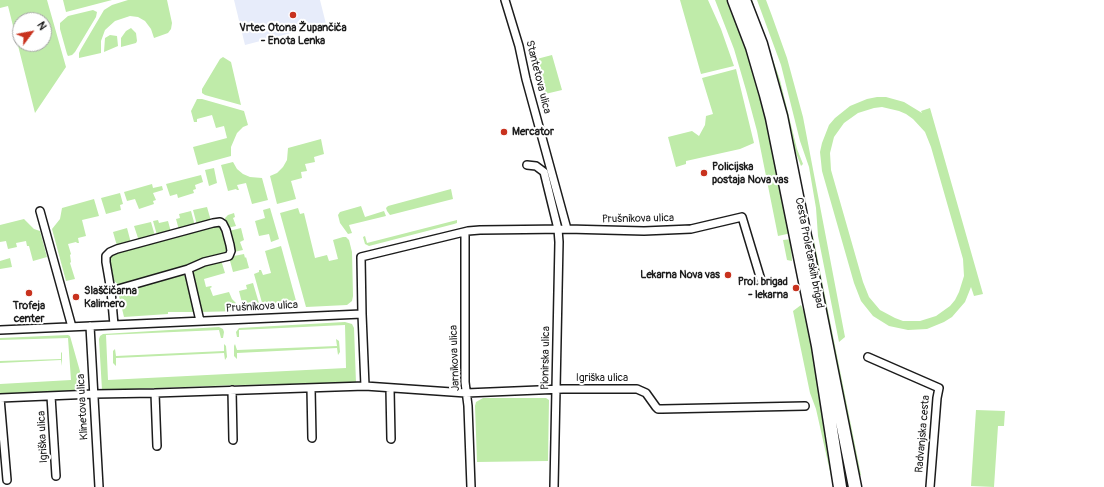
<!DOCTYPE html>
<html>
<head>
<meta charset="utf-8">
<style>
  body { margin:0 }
  #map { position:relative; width:1104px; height:487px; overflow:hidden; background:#fff; font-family:Pangolin,sans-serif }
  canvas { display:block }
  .north { position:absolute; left:12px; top:12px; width:40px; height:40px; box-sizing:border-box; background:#fff; border:1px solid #a4a4a4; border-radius:50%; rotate:58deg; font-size:11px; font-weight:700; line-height:16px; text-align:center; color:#1c1c1c }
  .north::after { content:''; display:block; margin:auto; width:14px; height:18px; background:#c8321e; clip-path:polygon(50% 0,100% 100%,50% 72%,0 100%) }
</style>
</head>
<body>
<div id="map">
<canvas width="1104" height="487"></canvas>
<div class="north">N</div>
</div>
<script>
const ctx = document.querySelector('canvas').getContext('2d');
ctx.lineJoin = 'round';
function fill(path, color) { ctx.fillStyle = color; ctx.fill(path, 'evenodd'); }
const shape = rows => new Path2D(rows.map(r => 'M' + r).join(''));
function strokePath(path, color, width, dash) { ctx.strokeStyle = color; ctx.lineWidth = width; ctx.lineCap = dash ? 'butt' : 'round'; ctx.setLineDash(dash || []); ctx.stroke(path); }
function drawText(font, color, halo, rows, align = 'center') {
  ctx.font = font + ' Pangolin,sans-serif'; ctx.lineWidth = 4; ctx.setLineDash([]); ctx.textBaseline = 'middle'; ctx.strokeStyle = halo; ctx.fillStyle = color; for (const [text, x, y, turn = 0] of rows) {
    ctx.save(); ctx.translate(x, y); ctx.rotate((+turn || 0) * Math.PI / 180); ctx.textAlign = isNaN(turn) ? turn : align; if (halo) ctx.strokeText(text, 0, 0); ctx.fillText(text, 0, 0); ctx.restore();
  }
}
fill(shape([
  [234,0,320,0,326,24,245,45]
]), '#e7ecfa');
fill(shape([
  [0,0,47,0,66,67,35,113,8,6,0,8],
  [20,20,44,20,44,44,20,44],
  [63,0,112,0,66,12],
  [128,0,167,0,172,23,171,29,168,33,154,38,151,29,145,21,138,17,130,16,115,21,105,30,101,41,101,53,79,58,79,53,81,49,104,10,112,5],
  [680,0,708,0,721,29,734,66,701,74],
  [715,0,729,0,738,21,764,102,791,233,787,234,778,236,757,131,746,90,734,49],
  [749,0,752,0,780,80,797,149,803,164,801,166,791,140],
  [757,0,766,0,772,16,787,58,803,117,845,337,839,342,818,236,816,208,809,167,800,141,781,65],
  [93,10,97,12,96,17,75,52,72,55,68,56,67,54,60,29,60,23,68,16],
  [131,28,136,33,137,41,136,43,121,47,121,38,126,31],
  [110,35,117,36,118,46,104,52,105,38],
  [552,55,562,90,541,95,533,60],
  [223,57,231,62,241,105,205,95,202,93,202,89,220,59],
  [736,69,754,143,740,149,686,161,686,164,676,167,668,137,692,131,699,136,705,125,706,116,713,114,702,78],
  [877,97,886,97,904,102,922,113,921,111,930,108,983,294,974,296,971,287,965,302,952,317,944,322,927,329,908,330,889,326,873,316,861,301,854,283,822,171,820,152,822,143,829,125,835,118,850,106,867,99],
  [882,107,899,111,906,114,913,119,925,132,931,147,963,259,964,276,959,292,955,300,950,306,936,316,920,321,903,321,895,318,880,310,869,297,863,282,831,170,830,153,834,137,844,123,858,113,874,108],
  [197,99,202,99,244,111,248,125,243,127,237,133,231,147,231,156,198,165,193,147,227,138,224,126,216,128,212,115,197,119,197,122,194,122,191,111],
  [321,139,324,154,314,157,315,162,305,164,307,171,301,172,302,178,291,181,296,199,277,204,270,176,277,173,283,167,287,160,288,148],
  [233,162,237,169,243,174,250,177,262,178,268,200,252,204,246,183,237,185,239,190,237,190,236,189,228,191,221,165],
  [214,168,217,183,209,186,205,170],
  [201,175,203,182,195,185,196,189,193,190,194,193,178,198,177,194,170,196,166,184],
  [152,184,153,188,162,186,163,190,153,193,156,200,153,201,154,204,139,209,135,199,127,201,124,192],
  [451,189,453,199,390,215,387,211,386,208,388,206],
  [120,193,123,204,120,205,121,210,106,214,101,198],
  [94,199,99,216,82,220,86,236,78,238,79,243,77,243,76,242,68,244,71,254,70,255,71,262,70,263,75,279,66,281,52,229,60,219,62,208],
  [361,206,365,217,384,211,386,216,349,225,352,233,348,234,340,223,338,215,340,212],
  [207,207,211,221,197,225,193,210],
  [270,208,279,239,271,242,269,234,259,236,255,221,265,218,263,210],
  [298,208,300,214,304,213,315,258,327,255,329,261,338,259,333,240,343,237,346,237,349,240,352,252,353,296,352,301,347,305,306,307,280,213],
  [191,211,195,226,179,230,176,219,180,218,179,214],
  [234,213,235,217,233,218,236,226,227,228,225,218,228,215],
  [24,219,34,229,40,231,47,257,33,261,29,246,27,246,26,241,16,243,17,247,8,249,6,241,0,242,0,225],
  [158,220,159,223,168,221,171,232,157,235,153,221],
  [457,220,457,223,454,224,369,246,365,244,363,237,365,236,367,243],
  [151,222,155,236,139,241,134,226],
  [218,225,221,226,228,245,225,253,223,255,189,264,182,268,123,285,119,285,114,281,110,260,110,256,115,252],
  [127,228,131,243,117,246,113,232],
  [241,228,244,240,240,242,243,250,234,252,229,231],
  [810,236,813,236,861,475,858,476],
  [792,239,791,246,792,261,787,260,783,240],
  [281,246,298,308,264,310,254,274,259,272,259,270,261,270,263,275,271,273,265,251],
  [244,254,245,258,246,257,249,268,233,272,229,257],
  [10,258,12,267,0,269,0,261],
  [221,260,225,273,204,279,206,287,211,286,212,287,210,288,213,296,229,292,232,299,238,305,240,311,201,312,192,276,193,272,197,267],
  [180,274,184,275,186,278,190,289,195,312,168,312,168,314,124,317,118,292],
  [253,283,261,310,244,311,239,291,247,289,246,285],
  [801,305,808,322,816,365,834,482,831,476,816,409,810,393,793,311],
  [345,322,352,324,354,328,356,383,238,385,102,390,99,339,100,336,103,334,219,327,223,329,224,332,223,338,221,338,219,330,106,335,108,380,346,368,345,325,239,330,239,337,237,337,236,332,239,328],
  [68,335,70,336,83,382,83,390,0,394,0,384,71,380,68,338,0,340,0,338],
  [336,339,339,341,340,352,338,355,337,348,237,353,237,359,234,356,234,346,235,344,237,350,337,346],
  [224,344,226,346,227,357,225,360,224,353,116,358,116,366,113,363,113,351,115,349,116,356,224,351],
  [61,352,62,353,62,366,61,360,0,363,0,361,61,359],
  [483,398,546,398,549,400,548,461,477,462,475,406,476,402],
  [976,410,1005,411,1004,426,998,426,994,487,971,486]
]), '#bfeba9');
const minor = shape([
  [505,0,519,46,526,79,567,229],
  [527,165,536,166,544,172,558,229,559,242,554,487],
  [40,211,72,327],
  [465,232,465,382,468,406,471,487],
  [188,269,200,321],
  [111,291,188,269,204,262,229,256,231,251,230,245,226,230,223,224,220,222,213,223,117,249,110,252,106,256,106,262,111,291,114,325],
  [362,314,365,386],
  [90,326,99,487],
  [0,330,362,314,361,257,468,231,480,230,567,229,644,231,691,229,742,217,761,280],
  [868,357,939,388,937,398,930,487],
  [311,388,312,438],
  [390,389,391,439],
  [232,390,233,440],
  [155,393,157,446],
  [51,396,56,476],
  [0,398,94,394,155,393,365,386,466,393,563,389,637,389,646,393,656,407,658,409,662,409,805,406],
  [0,398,7,480]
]);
const primary = shape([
  [734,0,752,47,766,95,772,118,818,346,840,487],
  [744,0,761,44,781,116,855,487]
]);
strokePath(minor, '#1c1c1c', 10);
strokePath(primary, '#1c1c1c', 15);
strokePath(minor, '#fff', 7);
strokePath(primary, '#fff', 12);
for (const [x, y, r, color] of [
  [293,15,4,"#c8321e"],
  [504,132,4,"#c8321e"],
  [704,173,4,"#c8321e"],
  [728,275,4,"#c8321e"],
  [796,288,4,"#c8321e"],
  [29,293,4,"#c8321e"],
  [76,297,4,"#c8321e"]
]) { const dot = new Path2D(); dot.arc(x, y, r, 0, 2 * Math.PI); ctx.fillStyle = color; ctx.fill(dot); strokePath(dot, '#fff', 1.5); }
drawText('bold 11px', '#1c1c1c', '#fff', [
  ["Vrtec Otona Župančiča",293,28,"center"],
  ["- Enota Lenka",293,41,"center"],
  ["Mercator",512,132],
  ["Policijska",712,167],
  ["postaja Nova vas",712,180],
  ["Lekarna Nova vas",720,275,"right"],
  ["Prol. brigad",788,282,"right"],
  ["- lekarna",788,295,"right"],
  ["Slaščičarna",84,291],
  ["Kalimero",84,304],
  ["Trofeja",29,306,"center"],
  ["center",29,319,"center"]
], 'left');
drawText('11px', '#1c1c1c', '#fff', [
  ["Stantetova ulica",538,77,76],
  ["Prušnikova ulica",638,219,-1],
  ["Cesta Proletarskih brigad",809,253,79],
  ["Prušnikova ulica",262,307,-3],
  ["Jarnikova ulica",455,358,-92],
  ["Pionirska ulica",546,358,-89],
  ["Igriška ulica",602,378],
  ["Klinetova ulica",83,407,-93],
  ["Radvanjska cesta",923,434,-85],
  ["Igriška ulica",43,437,-93]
]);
</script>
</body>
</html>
